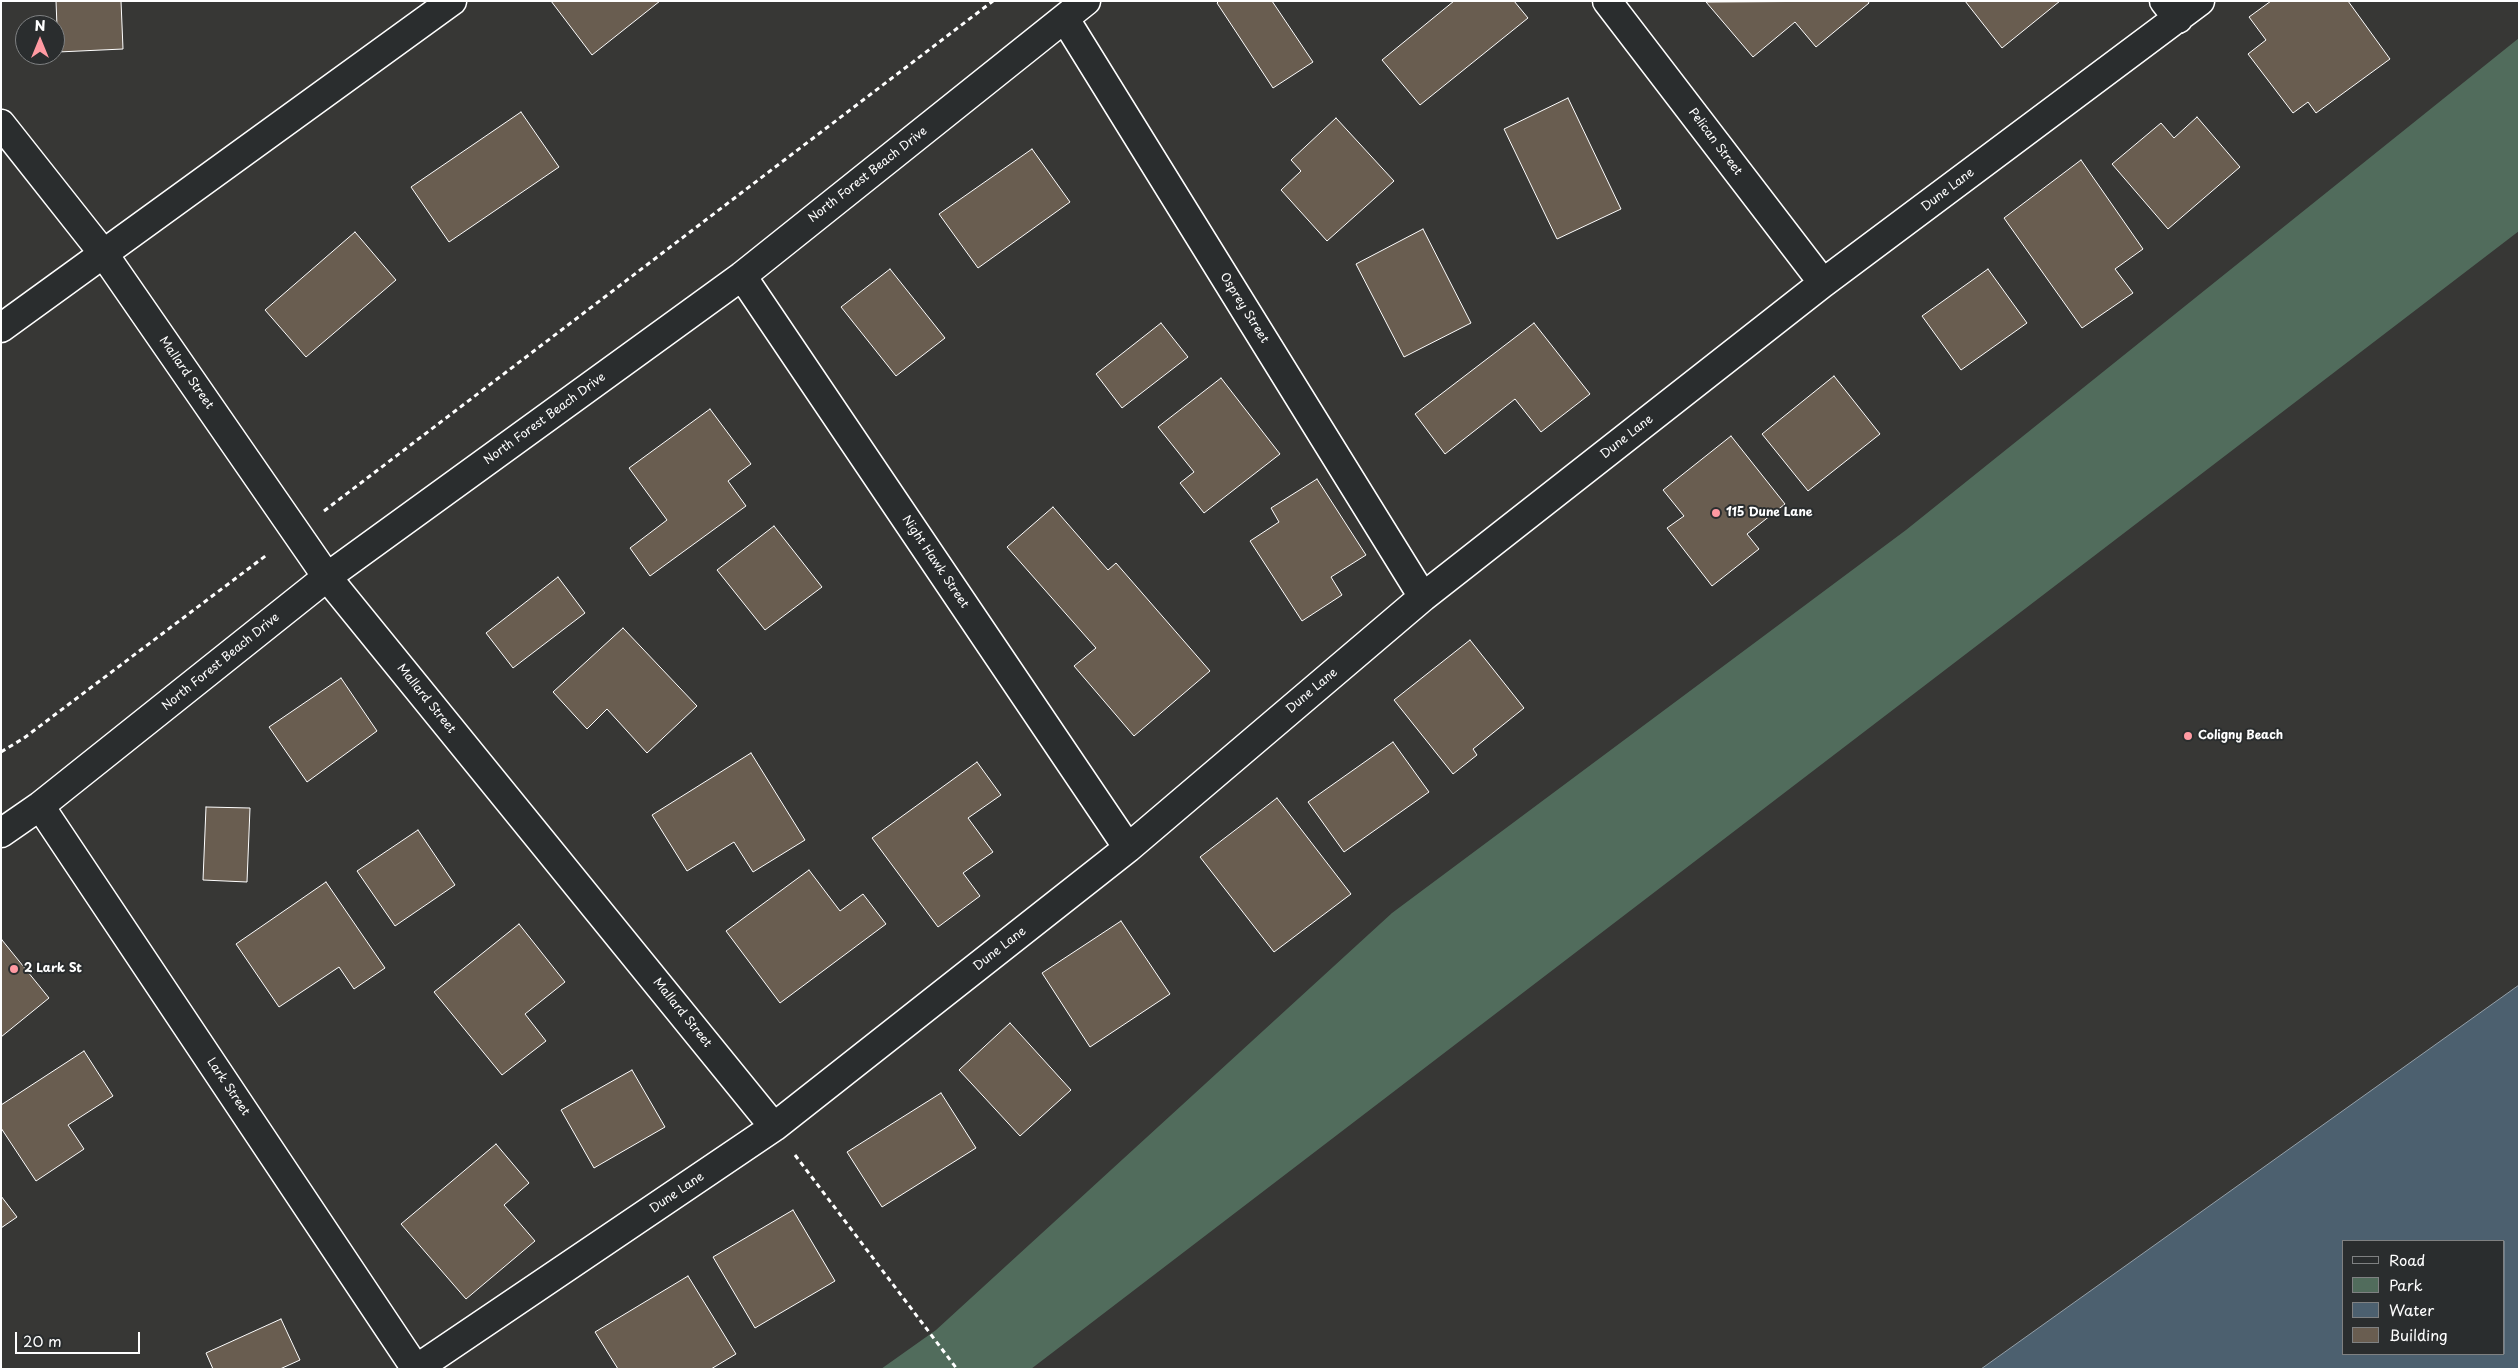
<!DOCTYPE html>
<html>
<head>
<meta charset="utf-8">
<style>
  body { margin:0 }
  #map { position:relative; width:2520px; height:1370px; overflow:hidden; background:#373735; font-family:"Playpen Sans",sans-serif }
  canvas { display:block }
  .frame { position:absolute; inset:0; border:2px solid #fff; pointer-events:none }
  .legend { position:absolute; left:2342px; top:1240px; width:162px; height:115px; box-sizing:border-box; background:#2a2d2e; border:1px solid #7f8182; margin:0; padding:6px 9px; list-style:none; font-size:15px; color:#fff }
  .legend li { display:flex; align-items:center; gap:10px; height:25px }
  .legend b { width:25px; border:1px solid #7f8182 }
  .north { position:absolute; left:15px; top:15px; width:50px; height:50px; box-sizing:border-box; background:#2a2d2e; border:1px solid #7f8182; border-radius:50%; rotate:0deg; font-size:14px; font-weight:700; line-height:20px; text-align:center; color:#fff }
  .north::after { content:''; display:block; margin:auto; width:18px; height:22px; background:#ff9aa2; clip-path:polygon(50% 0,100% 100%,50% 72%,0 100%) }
  .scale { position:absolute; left:15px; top:1332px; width:125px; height:22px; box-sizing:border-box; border:2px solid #fff; border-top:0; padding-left:6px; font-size:15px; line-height:18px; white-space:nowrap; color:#fff; -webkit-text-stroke:4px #2a2d2e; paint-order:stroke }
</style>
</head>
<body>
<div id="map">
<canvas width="2520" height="1370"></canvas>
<div class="frame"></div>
<ul class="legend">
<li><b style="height:6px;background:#2a2d2e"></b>Road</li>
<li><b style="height:14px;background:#516c5c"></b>Park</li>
<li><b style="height:14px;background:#4c606f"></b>Water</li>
<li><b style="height:14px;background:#695d50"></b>Building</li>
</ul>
<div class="north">N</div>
<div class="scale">20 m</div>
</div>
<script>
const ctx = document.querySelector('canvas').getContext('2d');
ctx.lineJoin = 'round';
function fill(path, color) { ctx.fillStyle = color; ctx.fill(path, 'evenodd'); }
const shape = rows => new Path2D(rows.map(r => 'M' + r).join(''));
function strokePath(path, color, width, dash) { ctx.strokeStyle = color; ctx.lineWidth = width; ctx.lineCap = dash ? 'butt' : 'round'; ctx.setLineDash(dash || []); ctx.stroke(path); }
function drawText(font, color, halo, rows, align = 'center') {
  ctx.font = font + ' "Playpen Sans",sans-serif'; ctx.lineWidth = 4; ctx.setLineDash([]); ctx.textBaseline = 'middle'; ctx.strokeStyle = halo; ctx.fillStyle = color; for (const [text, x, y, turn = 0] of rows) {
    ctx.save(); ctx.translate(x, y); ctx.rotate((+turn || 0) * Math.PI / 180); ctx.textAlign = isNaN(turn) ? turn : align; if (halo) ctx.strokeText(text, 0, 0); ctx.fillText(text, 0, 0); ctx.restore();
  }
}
fill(shape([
  [2519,38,2519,231,1031,1369,881,1369,936,1330,1392,913,1906,530]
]), '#516c5c');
const water = shape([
  [2519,985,2519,1369,1981,1369,2519,985],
  [2344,1241,2504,1241,2504,1354,2344,1354,2344,1241]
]);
fill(water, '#4c606f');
strokePath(water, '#94a0a9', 1);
const building = shape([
  [56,1,121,1,123,49,58,52,56,1],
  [551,1,660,1,592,55,551,1],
  [1219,1,1272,1,1313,62,1273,88,1217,3,1219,1],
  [1454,1,1514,1,1528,18,1420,105,1382,60,1454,1],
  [1868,1,1869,3,1816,47,1795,22,1753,57,1706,2,1868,1],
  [1965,1,2060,1,2002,48,1965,1],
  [2271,1,2348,1,2390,59,2316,113,2308,102,2293,113,2248,54,2266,40,2249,17,2271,1],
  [1568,98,1621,209,1557,239,1504,129,1568,98],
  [521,112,559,167,449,242,411,187,521,112],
  [2197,117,2240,167,2168,229,2112,164,2161,123,2174,138,2197,117],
  [1336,118,1394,181,1327,241,1281,190,1301,171,1291,160,1336,118],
  [1032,149,1070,202,978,268,939,214,1032,149],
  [2081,160,2143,249,2115,269,2133,293,2082,328,2004,218,2081,160],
  [1423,229,1471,323,1404,357,1356,264,1423,229],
  [355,232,396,280,306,357,265,310,355,232],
  [890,269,945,338,896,376,841,307,890,269],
  [1988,269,2027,323,1961,370,1922,316,1988,269],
  [1161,323,1188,357,1122,408,1096,374,1161,323],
  [1534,323,1590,394,1541,432,1515,399,1445,454,1415,414,1534,323],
  [1834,376,1880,434,1808,491,1762,434,1834,376],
  [1221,378,1280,454,1204,513,1180,483,1194,472,1158,427,1221,378],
  [710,409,751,464,728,481,746,506,650,576,630,548,667,520,629,468,710,409],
  [1731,436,1785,504,1747,534,1759,549,1712,586,1667,528,1684,516,1663,490,1731,436],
  [1317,479,1366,555,1331,577,1342,595,1302,621,1250,541,1279,522,1271,508,1317,479],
  [1053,507,1108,570,1116,563,1210,671,1134,736,1074,666,1096,648,1007,547,1053,507],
  [774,526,822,587,765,630,717,570,774,526],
  [558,577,585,613,513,668,486,633,558,577],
  [623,628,697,706,647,753,607,709,587,729,553,692,623,628],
  [1470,640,1524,708,1473,749,1477,755,1453,774,1394,700,1470,640],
  [341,678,377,731,307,782,269,727,341,678],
  [1393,742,1429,792,1344,852,1308,802,1393,742],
  [751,753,805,840,753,872,734,842,687,871,652,815,751,753],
  [977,762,1001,795,968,818,993,852,963,873,980,896,938,927,872,838,977,762],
  [1277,798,1351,894,1274,952,1200,857,1277,798],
  [206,807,250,808,247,882,203,880,206,807],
  [418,830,455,885,395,926,357,871,418,830],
  [809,870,840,911,863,894,886,924,780,1003,726,931,809,870],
  [326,882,385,968,354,989,339,967,279,1007,236,944,326,882],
  [1121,921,1170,994,1090,1047,1042,973,1121,921],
  [519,924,565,982,525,1014,546,1041,502,1075,434,992,519,924],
  [2,940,49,998,1,1037,1,941,2,940],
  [1010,1023,1071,1090,1020,1136,959,1070,1010,1023],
  [84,1051,113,1096,68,1125,84,1149,36,1181,1,1128,1,1105,84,1051],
  [632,1070,665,1127,594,1168,561,1110,632,1070],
  [941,1093,976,1148,882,1207,847,1152,941,1093],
  [496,1144,529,1183,504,1205,535,1241,466,1299,401,1224,496,1144],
  [1,1196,17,1217,1,1228,1,1196],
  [793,1210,835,1281,755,1328,713,1257,793,1210],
  [688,1276,736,1354,711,1369,618,1369,595,1332,688,1276],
  [281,1319,300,1360,280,1369,213,1369,206,1353,281,1319]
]);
fill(building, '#695d50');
strokePath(building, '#fff', 1);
const street = shape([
  [1607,1,1823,283],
  [2164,1,2178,19],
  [1065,19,1423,597],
  [1,124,103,253,327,577,774,1127],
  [742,276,1128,848],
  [1,328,452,1],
  [40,806,416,1369],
  [1,833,40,806,327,577,742,276,1086,1],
  [416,1369,774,1127,1128,848,1423,597,1823,283,2200,1]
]);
strokePath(street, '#fff', 31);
strokePath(shape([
  [324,511,993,1],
  [1,752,24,738,268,554],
  [795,1155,957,1369]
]), '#fff', 3, [5, 4]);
strokePath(street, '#2a2d2e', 28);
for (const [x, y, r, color] of [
  [1716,513,5,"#ff9aa2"],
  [2188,736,5,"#ff9aa2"],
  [14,969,5,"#ff9aa2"]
]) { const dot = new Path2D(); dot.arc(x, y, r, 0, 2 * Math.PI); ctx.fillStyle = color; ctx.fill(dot); strokePath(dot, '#2a2d2e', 2); }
drawText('12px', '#fff', '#2a2d2e', [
  ["Pelican Street",1715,142,53],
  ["North Forest Beach Drive",868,175,-38],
  ["Dune Lane",1948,190,-37],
  ["Osprey Street",1244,308,58],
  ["Mallard Street",186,373,55],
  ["North Forest Beach Drive",545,419,-36],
  ["Dune Lane",1627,437,-38],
  ["Night Hawk Street",935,562,56],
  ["North Forest Beach Drive",221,662,-39],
  ["Dune Lane",1312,691,-40],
  ["Mallard Street",426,699,51],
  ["Dune Lane",1000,949,-38],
  ["Mallard Street",682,1013,51],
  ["Lark Street",228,1087,56],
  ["Dune Lane",677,1193,-34]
]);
drawText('bold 12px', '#fff', '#2a2d2e', [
  ["115 Dune Lane",1726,513],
  ["Coligny Beach",2198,736],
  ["2 Lark St",24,969]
], 'left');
</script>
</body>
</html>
